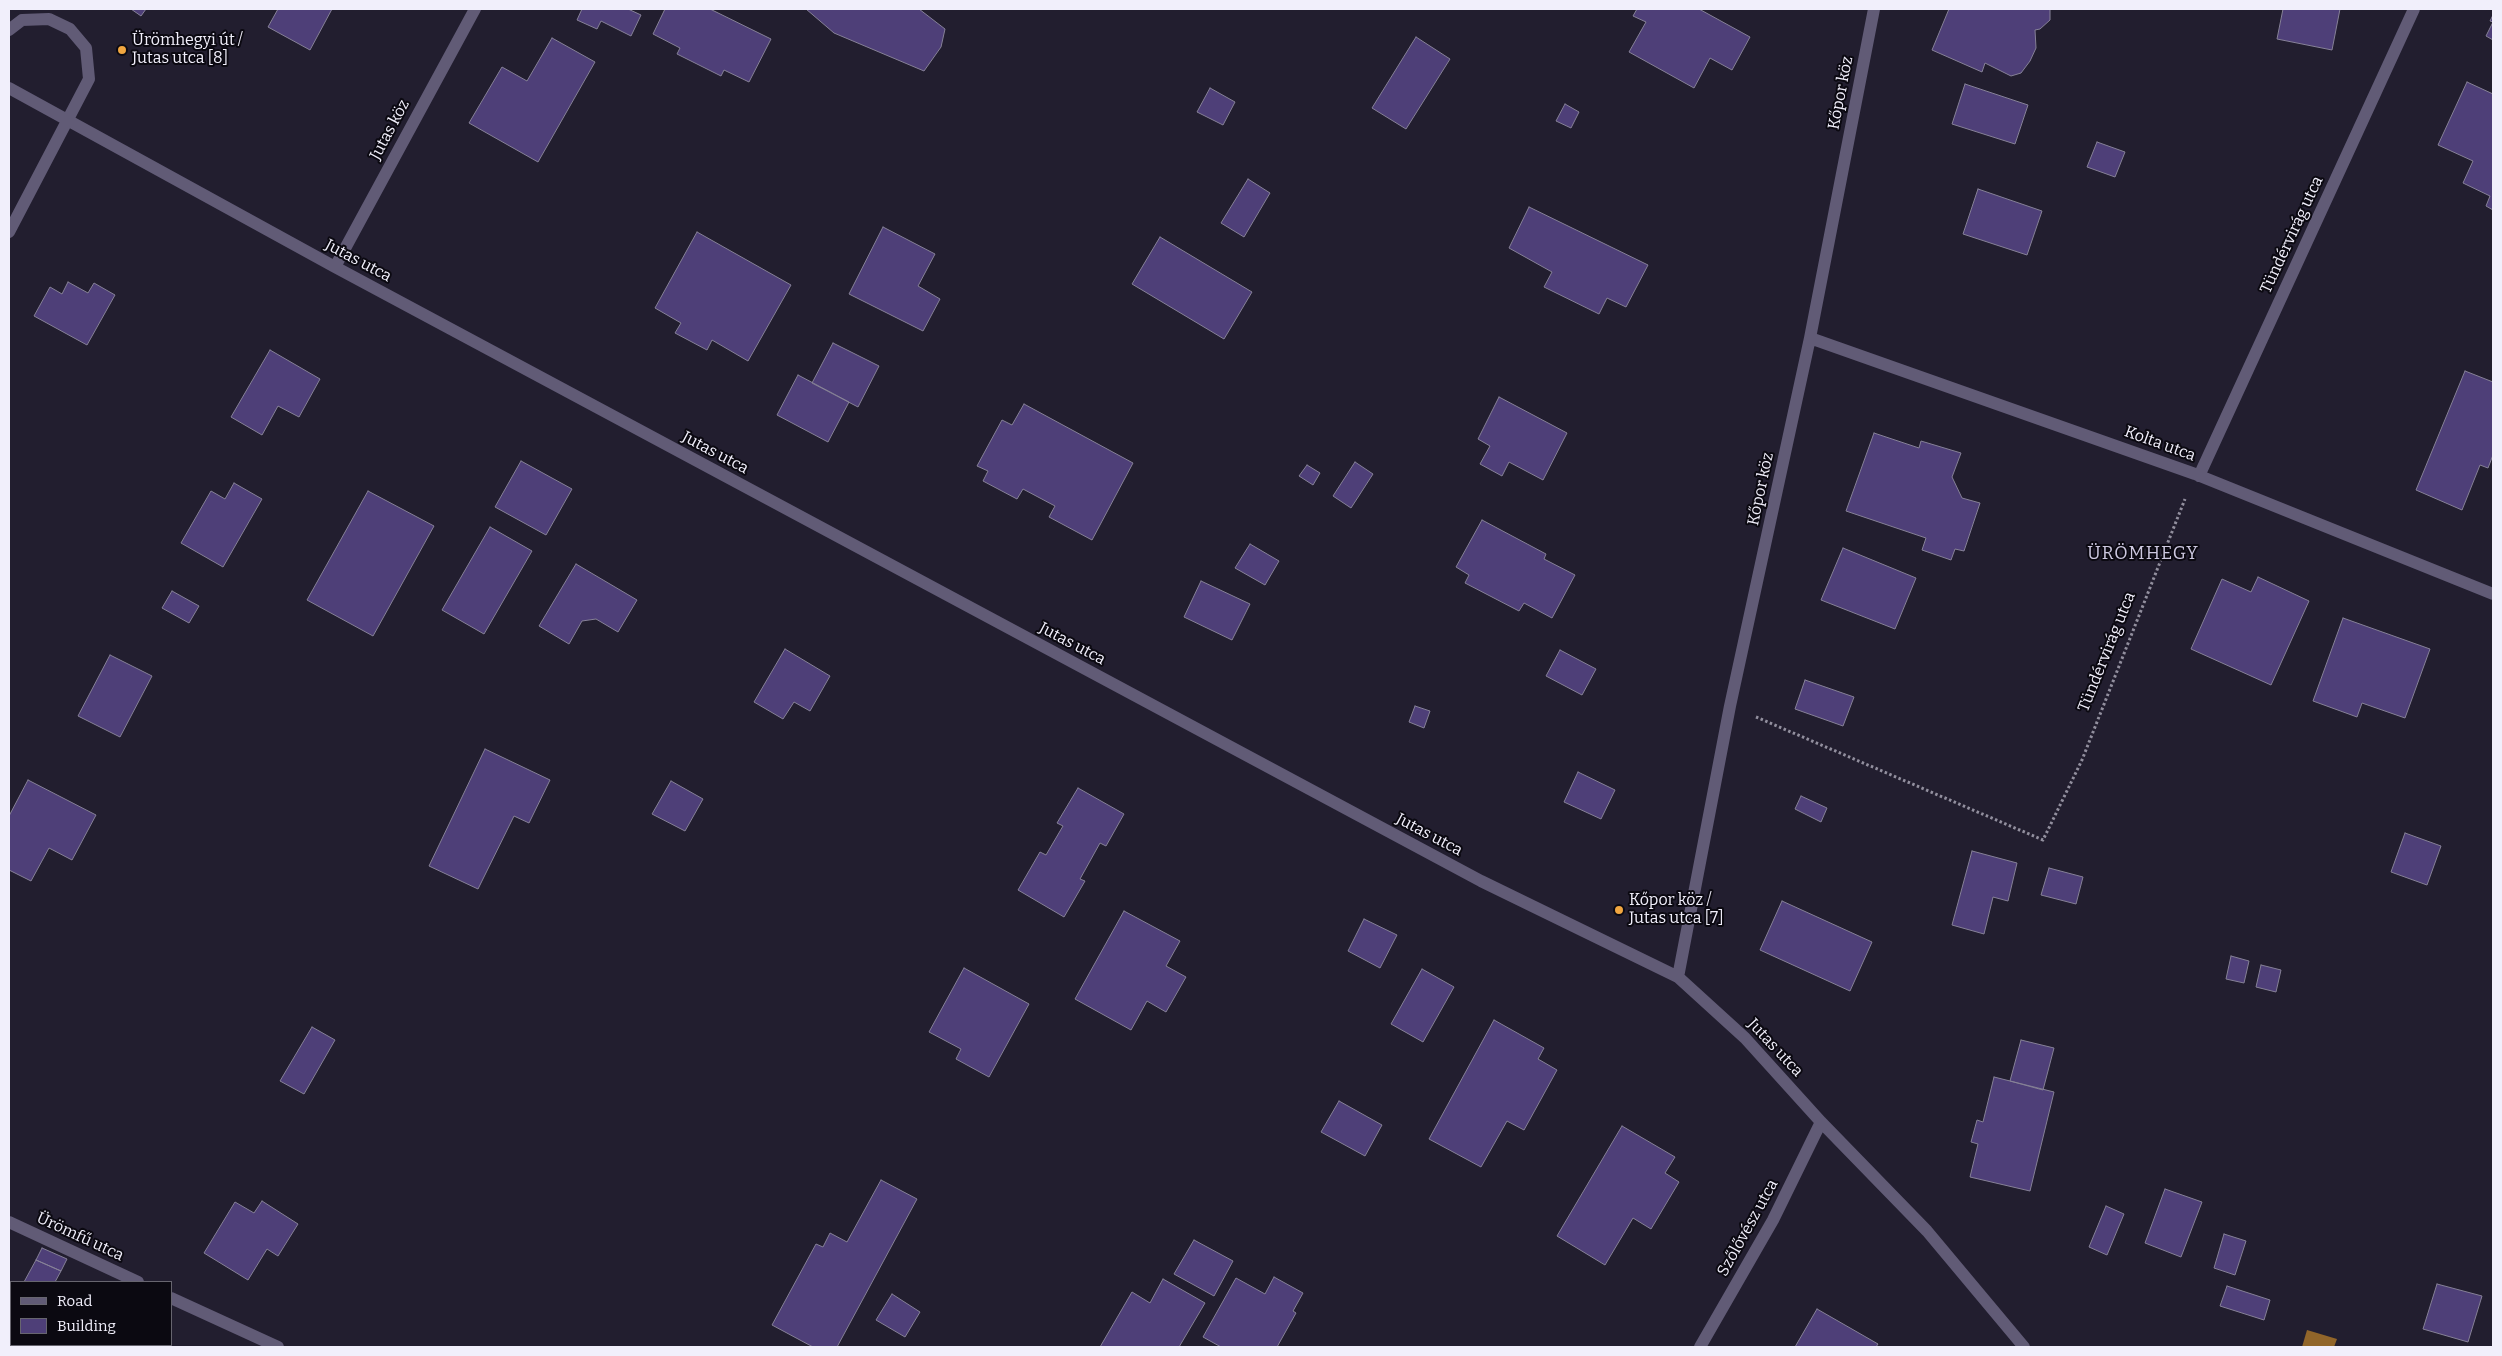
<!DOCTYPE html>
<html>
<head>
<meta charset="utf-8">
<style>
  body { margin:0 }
  #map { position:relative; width:2502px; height:1356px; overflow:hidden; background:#221e2f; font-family:Bitter,serif }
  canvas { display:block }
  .frame { position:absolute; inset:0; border:10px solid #f1effb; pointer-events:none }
  .legend { position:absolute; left:10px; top:1281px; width:162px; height:65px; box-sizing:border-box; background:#0b0911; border:1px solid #67656f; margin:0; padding:6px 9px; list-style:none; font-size:15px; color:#f1effb }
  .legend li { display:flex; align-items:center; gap:10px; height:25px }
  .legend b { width:25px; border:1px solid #67656f }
</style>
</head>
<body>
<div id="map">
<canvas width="2502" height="1356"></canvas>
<div class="frame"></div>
<ul class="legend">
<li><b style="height:6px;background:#615b76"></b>Road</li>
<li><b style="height:14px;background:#4e3f78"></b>Building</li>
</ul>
</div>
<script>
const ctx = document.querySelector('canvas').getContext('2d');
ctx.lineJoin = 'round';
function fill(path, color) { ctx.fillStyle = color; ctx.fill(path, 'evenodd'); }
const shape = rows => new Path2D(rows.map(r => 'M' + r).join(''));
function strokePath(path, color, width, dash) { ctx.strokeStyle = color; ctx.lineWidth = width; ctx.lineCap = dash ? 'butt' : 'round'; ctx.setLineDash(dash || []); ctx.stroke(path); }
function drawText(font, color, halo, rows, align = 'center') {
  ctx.font = font + ' Bitter,serif'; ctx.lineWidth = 4; ctx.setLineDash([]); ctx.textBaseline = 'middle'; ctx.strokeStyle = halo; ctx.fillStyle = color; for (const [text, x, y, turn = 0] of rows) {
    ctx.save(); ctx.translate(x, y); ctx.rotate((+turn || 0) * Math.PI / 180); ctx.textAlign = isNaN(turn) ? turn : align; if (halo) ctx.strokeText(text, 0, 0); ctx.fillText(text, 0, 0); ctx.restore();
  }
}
fill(shape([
  [2307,1330,2337,1339,2334,1347,2302,1347]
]), '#91652a');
const building = shape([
  [131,9,146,9,141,16,131,9],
  [278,9,332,9,310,50,268,27,278,9],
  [582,9,628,9,641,15,631,36,601,21,597,29,577,20,582,9],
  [665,9,710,9,771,39,749,82,724,70,721,76,677,54,680,48,653,34,665,9],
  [806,9,919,9,945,29,941,47,924,71,834,33,806,9],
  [1637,9,1699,9,1750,37,1732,70,1710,58,1694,88,1629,52,1646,22,1633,16,1637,9],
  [1949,9,2050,9,2050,20,2040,29,2035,30,2036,48,2030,61,2021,73,2011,76,1985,63,1982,72,1932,50,1949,9],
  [2283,9,2340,9,2332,50,2277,39,2283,9],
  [2493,15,2493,40,2486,36,2493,22,2490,21,2493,15],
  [1416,37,1450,59,1406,129,1372,108,1416,37],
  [552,38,595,62,538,162,469,123,502,67,527,81,552,38],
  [2467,82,2493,94,2493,210,2486,206,2490,196,2463,183,2473,161,2438,145,2467,82],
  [1965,84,2028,105,2015,144,1952,124,1965,84],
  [1210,88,1235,102,1223,125,1197,112,1210,88],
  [1565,104,1579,112,1571,128,1556,121,1565,104],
  [2097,142,2125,152,2115,177,2087,167,2097,142],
  [1248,179,1270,193,1244,237,1221,223,1248,179],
  [1978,189,2042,211,2027,255,1963,234,1978,189],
  [1529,207,1648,265,1626,307,1607,298,1599,314,1544,287,1552,272,1509,248,1529,207],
  [883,227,935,254,918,286,940,299,923,331,849,294,883,227],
  [697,232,791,285,748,361,712,340,707,350,675,333,681,323,655,308,697,232],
  [1160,237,1252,292,1224,339,1132,284,1160,237],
  [68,282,88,293,94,283,115,295,87,345,34,316,50,287,62,294,68,282],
  [833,343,879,366,858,407,812,383,833,343],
  [270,350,320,379,299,417,278,406,262,435,231,417,270,350],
  [2465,371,2493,382,2493,455,2488,468,2480,465,2462,510,2416,490,2465,371],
  [798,375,849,402,828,442,777,415,798,375],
  [1499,397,1567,433,1543,480,1509,462,1502,476,1480,464,1490,446,1478,439,1499,397],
  [1024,404,1133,463,1092,540,1049,517,1055,506,1023,489,1017,499,983,481,988,471,977,466,1002,420,1012,425,1024,404],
  [1874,433,1919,448,1921,441,1961,453,1952,477,1962,498,1980,503,1964,551,1955,549,1951,560,1922,550,1926,538,1846,511,1874,433],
  [521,461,572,489,546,535,495,507,521,461],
  [1355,462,1373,474,1351,508,1333,496,1355,462],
  [1307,465,1320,473,1313,485,1299,476,1307,465],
  [234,483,262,499,223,567,181,543,211,491,225,499,234,483],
  [368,491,434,526,373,636,307,600,368,491],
  [1482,520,1546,554,1544,559,1575,575,1552,618,1524,603,1519,611,1465,583,1469,575,1456,567,1482,520],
  [490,527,532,551,484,634,442,610,490,527],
  [1250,544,1279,561,1265,585,1235,568,1250,544],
  [1843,548,1916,578,1895,629,1821,600,1843,548],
  [576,564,637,600,618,632,596,619,582,621,569,644,539,626,576,564],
  [2258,577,2309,601,2271,685,2191,649,2222,579,2251,592,2258,577],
  [1201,581,1250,604,1232,640,1184,617,1201,581],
  [172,591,199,606,189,623,162,608,172,591],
  [2343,618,2430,649,2405,718,2362,703,2357,717,2313,701,2343,618],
  [785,649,830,676,810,711,794,702,783,719,754,702,785,649],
  [1560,650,1596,669,1582,695,1546,676,1560,650],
  [110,655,152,676,120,737,78,716,110,655],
  [1805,680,1854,697,1843,726,1795,709,1805,680],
  [1415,706,1430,711,1424,728,1409,722,1415,706],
  [485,749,550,780,529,823,514,816,478,889,429,866,485,749],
  [1578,772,1615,790,1601,819,1564,802,1578,772],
  [28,780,96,815,72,860,49,848,31,881,9,870,9,816,28,780],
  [671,781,703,799,685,831,652,814,671,781],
  [1078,788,1124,814,1106,846,1100,843,1080,879,1085,881,1064,917,1018,890,1040,852,1046,855,1063,826,1057,823,1078,788],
  [1801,796,1827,808,1821,822,1795,809,1801,796],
  [2405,833,2441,846,2427,885,2391,872,2405,833],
  [1972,851,2017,863,2008,901,1993,897,1984,934,1952,925,1972,851],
  [2049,868,2083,877,2076,904,2041,895,2049,868],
  [1782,901,1872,942,1850,991,1760,950,1782,901],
  [1124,911,1180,941,1166,966,1186,977,1166,1012,1147,1001,1131,1030,1075,999,1124,911],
  [1364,919,1397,935,1380,968,1348,951,1364,919],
  [2231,956,2249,961,2244,983,2226,979,2231,956],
  [2261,965,2281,970,2276,992,2256,987,2261,965],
  [964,968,1029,1004,989,1077,956,1059,961,1049,929,1032,964,968],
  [1422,969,1454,987,1423,1042,1391,1024,1422,969],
  [1494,1020,1544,1048,1538,1059,1557,1070,1524,1130,1507,1121,1481,1167,1429,1139,1494,1020],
  [312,1027,335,1040,304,1094,280,1081,312,1027],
  [2021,1040,2054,1048,2043,1090,2010,1081,2021,1040],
  [1994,1077,2054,1092,2030,1191,1970,1177,1978,1144,1971,1142,1977,1120,1983,1122,1994,1077],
  [1339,1101,1382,1125,1365,1156,1321,1132,1339,1101],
  [1622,1126,1675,1157,1665,1173,1679,1182,1651,1229,1633,1218,1605,1265,1557,1236,1622,1126],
  [881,1180,917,1199,837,1347,813,1347,772,1325,816,1244,823,1247,830,1233,847,1242,881,1180],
  [2165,1189,2202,1202,2181,1257,2145,1243,2165,1189],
  [262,1201,298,1224,278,1256,267,1249,248,1280,204,1253,235,1202,254,1213,262,1201],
  [2106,1206,2124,1214,2107,1255,2089,1247,2106,1206],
  [2224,1234,2246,1241,2235,1275,2214,1268,2224,1234],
  [1194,1240,1233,1261,1214,1296,1174,1274,1194,1240],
  [42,1248,67,1259,61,1271,36,1260,42,1248],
  [36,1260,61,1271,55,1282,24,1282,36,1260],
  [1274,1277,1303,1293,1293,1311,1296,1313,1277,1347,1221,1347,1203,1337,1236,1278,1265,1294,1274,1277],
  [1163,1279,1205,1303,1179,1347,1100,1347,1132,1292,1150,1303,1163,1279],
  [2437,1284,2482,1296,2468,1342,2423,1329,2437,1284],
  [2227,1286,2270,1300,2264,1320,2220,1306,2227,1286],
  [892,1294,920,1312,905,1337,876,1320,892,1294],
  [1817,1309,1878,1344,1876,1347,1795,1347,1817,1309]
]);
fill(building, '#4e3f78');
strokePath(building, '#868197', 1);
strokePath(shape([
  [1756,717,2043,840,2082,760,2185,499]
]), '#928f9e', 3, [2.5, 2.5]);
strokePath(shape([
  [9,30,22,20,49,19,70,29,86,48,89,79,9,232],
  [9,88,335,267,1481,881,1678,977,1745,1038,1821,1122,1927,1231,2024,1347],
  [335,267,475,9],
  [1810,338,2195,474,2493,594],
  [2199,476,2414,9],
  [1678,977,1730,706,1810,338,1874,9],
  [9,1222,138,1282],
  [171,1298,278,1347],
  [1700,1347,1773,1220,1821,1122]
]), '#615b76', 12);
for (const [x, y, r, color] of [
  [122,50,5,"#f1a640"],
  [1619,910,5,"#f1a640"]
]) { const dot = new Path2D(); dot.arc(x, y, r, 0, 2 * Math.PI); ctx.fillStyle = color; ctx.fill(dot); strokePath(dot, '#0b0911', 2); }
drawText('16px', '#f1effb', '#0b0911', [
  ["Ürömhegyi út /",132,41],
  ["Jutas utca [8]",132,59],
  ["Kőpor köz /",1629,901],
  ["Jutas utca [7]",1629,919]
], 'left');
drawText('16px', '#f1effb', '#0b0911', [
  ["Kőpor köz",1841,93,-79],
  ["Jutas köz",390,130,-62],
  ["Tündérvirág utca",2292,235,-65],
  ["Jutas utca",358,261,28],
  ["Kolta utca",2160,444,20],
  ["Jutas utca",715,453,28],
  ["Kőpor köz",1761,489,-78],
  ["Jutas utca",1072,644,28],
  ["Tündérvirág utca",2107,652,-68],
  ["Jutas utca",1429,835,28],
  ["Jutas utca",1775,1048,47],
  ["Szőlővész utca",1748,1228,-61],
  ["Ürömfű utca",80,1237,25]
]);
ctx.letterSpacing = '1px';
drawText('18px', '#cdc8e0', '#0b0911', [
  ["ÜRÖMHEGY",2143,554]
]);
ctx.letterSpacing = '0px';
</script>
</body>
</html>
